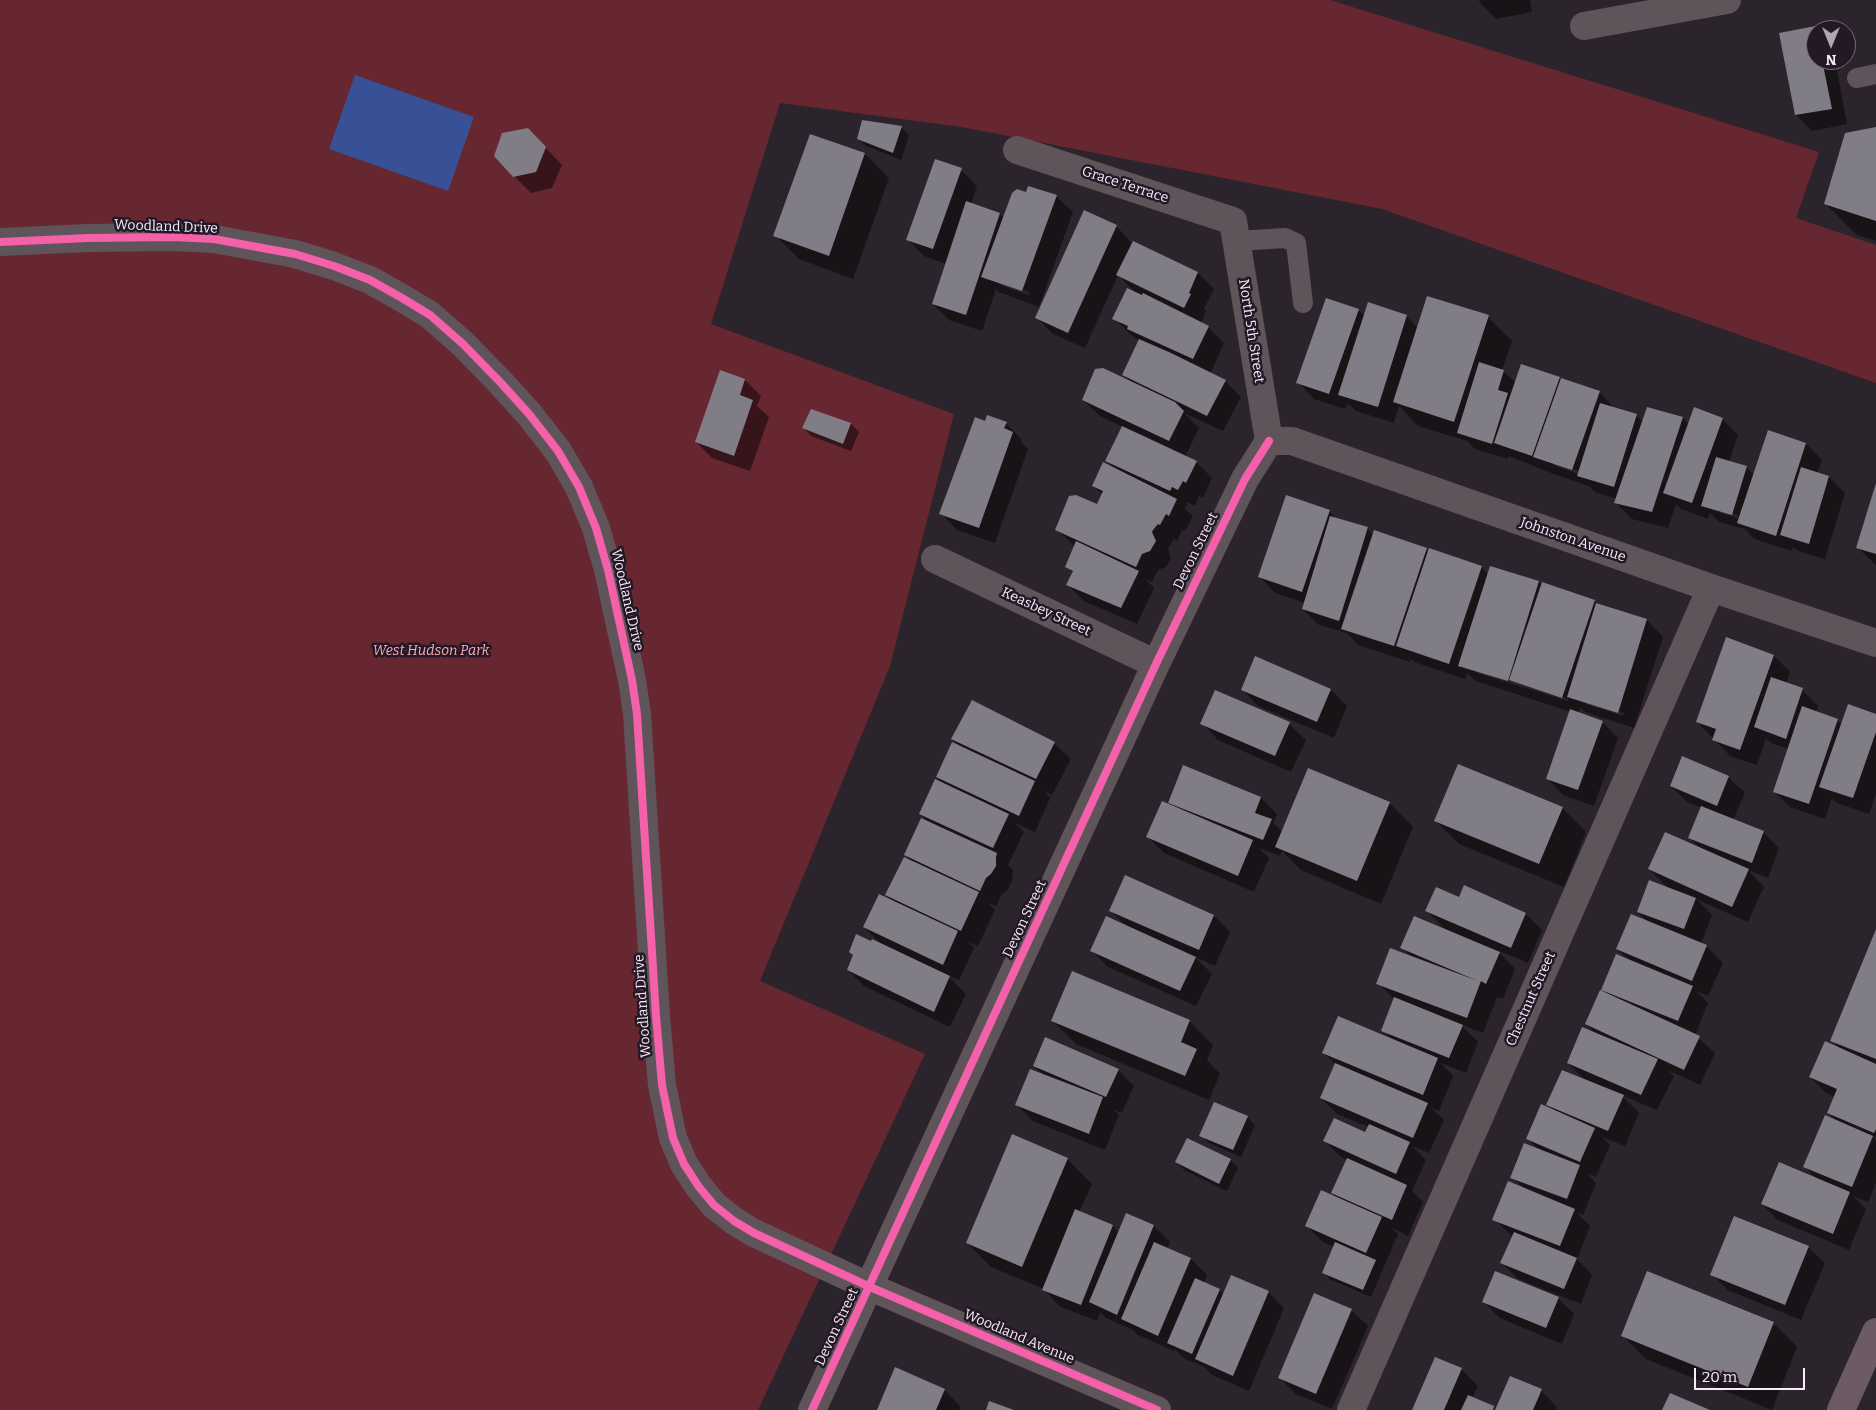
<!DOCTYPE html>
<html>
<head>
<meta charset="utf-8">
<style>
  body { margin:0 }
  #map { position:relative; width:1876px; height:1410px; overflow:hidden; background:#2b242c; font-family:Bitter,serif }
  canvas { display:block }
  .north { position:absolute; left:1806px; top:20px; width:50px; height:50px; box-sizing:border-box; background:#241726; border:1px solid #786c7a; border-radius:50%; rotate:180deg; font-size:14px; font-weight:700; line-height:20px; text-align:center; color:#f5ecf7 }
  .north::after { content:''; display:block; margin:auto; width:18px; height:22px; background:#aea6b0; clip-path:polygon(50% 0,100% 100%,50% 72%,0 100%) }
  .scale { position:absolute; left:1694px; top:1368px; width:111px; height:22px; box-sizing:border-box; border:2px solid #f5ecf7; border-top:0; padding-left:6px; font-size:15px; line-height:18px; white-space:nowrap; color:#f5ecf7; -webkit-text-stroke:4px #241726; paint-order:stroke }
</style>
</head>
<body>
<div id="map">
<canvas width="1876" height="1410"></canvas>
<div class="north">N</div>
<div class="scale">20 m</div>
</div>
<script>
const ctx = document.querySelector('canvas').getContext('2d');
ctx.lineJoin = 'round';
function fill(path, color) { ctx.fillStyle = color; ctx.fill(path, 'evenodd'); }
const shape = rows => new Path2D(rows.map(r => 'M' + r).join(''));
function strokePath(path, color, width, dash) { ctx.strokeStyle = color; ctx.lineWidth = width; ctx.lineCap = dash ? 'butt' : 'round'; ctx.setLineDash(dash || []); ctx.stroke(path); }
function drawText(font, color, halo, rows, align = 'center') {
  ctx.font = font + ' Bitter,serif'; ctx.lineWidth = 5; ctx.setLineDash([]); ctx.textBaseline = 'middle'; ctx.strokeStyle = halo; ctx.fillStyle = color; for (const [text, x, y, turn = 0] of rows) {
    ctx.save(); ctx.translate(x, y); ctx.rotate((+turn || 0) * Math.PI / 180); ctx.textAlign = isNaN(turn) ? turn : align; if (halo) ctx.strokeText(text, 0, 0); ctx.fillText(text, 0, 0); ctx.restore();
  }
}
fill(shape([
  [0,0,1330,0,1819,152,1796,218,1876,245,1876,383,1382,209,962,127,780,103,711,324,954,414,890,666,760,981,925,1054,758,1410,0,1410]
]), '#662730');
fill(shape([
  [355,75,474,117,448,191,329,149]
]), '#385095');
fill(shape([
  [1479,0,1530,0,1532,12,1496,19,1480,3],
  [1816,28,1818,30,1816,30,1816,60,1835,60,1847,124,1812,131,1796,115],
  [863,122,902,128,909,135,901,160,866,146,858,138],
  [1876,128,1876,241,1857,235,1825,203],
  [811,135,865,154,889,178,853,279,799,259,775,235],
  [544,146,562,165,552,188,531,193,514,176],
  [961,170,977,186,971,204,1000,214,1004,218,1026,193,1056,196,1073,212,1039,307,999,292,996,289,982,331,949,320,933,304,946,264,924,256,908,240],
  [1000,282,1029,292,1028,295,1000,285],
  [1116,226,1133,244,1198,273,1214,289,1204,309,1206,311,1201,323,1208,327,1224,343,1210,374,1225,381,1241,397,1223,431,1184,413,1199,428,1185,457,1196,462,1212,478,1203,498,1199,496,1195,506,1188,502,1185,509,1193,516,1185,531,1182,530,1177,541,1174,539,1168,549,1171,558,1166,567,1158,570,1152,582,1146,580,1154,588,1137,624,1084,601,1068,585,1073,573,1067,567,1075,547,1057,529,1098,505,1103,495,1093,486,1114,469,1107,461,1123,427,1100,416,1083,400,1131,382,1123,374,1140,341,1130,334,1114,318,1137,294,1118,275,1085,348,1053,334,1037,318],
  [1358,310,1365,316,1406,316,1418,328,1488,317,1512,341,1502,370,1516,383,1559,378,1599,392,1615,409,1636,415,1643,422,1683,418,1689,425,1722,419,1738,435,1729,462,1746,467,1754,475,1806,444,1822,460,1817,474,1829,477,1845,493,1825,559,1798,551,1793,547,1792,551,1754,539,1745,529,1719,522,1710,513,1708,519,1681,509,1676,504,1668,528,1632,519,1616,503,1617,499,1595,492,1589,486,1551,473,1509,456,1508,459,1475,449,1467,441,1418,426,1399,406,1394,423,1356,411,1348,403,1345,409,1314,399,1298,382],
  [1553,463,1579,471,1578,474,1553,465],
  [1720,510,1738,515,1738,518,1720,513],
  [745,380,761,396,757,406,769,417,750,471,712,458,696,442],
  [811,410,851,424,859,432,851,451,811,436,804,428],
  [986,423,1006,423,1022,440,1021,442,1028,449,995,543,957,530,941,513],
  [1876,486,1876,565,1858,548],
  [1329,511,1337,520,1367,528,1373,535,1481,567,1488,574,1490,567,1539,582,1542,585,1594,601,1598,605,1647,620,1663,637,1634,728,1585,712,1580,708,1578,714,1602,722,1618,738,1594,806,1563,795,1547,778,1571,712,1476,681,1467,673,1465,679,1414,662,1411,659,1410,662,1358,645,1347,633,1319,625,1303,609,1305,603,1275,593,1259,576],
  [1477,670,1568,699,1568,701,1477,673],
  [1586,701,1624,713,1623,716,1586,704],
  [1774,656,1790,672,1786,684,1802,690,1818,706,1816,713,1837,720,1842,725,1876,715,1876,794,1869,814,1837,803,1832,798,1825,819,1790,807,1774,791,1789,749,1771,743,1766,738,1757,765,1730,756,1697,722],
  [1255,658,1331,690,1347,706,1334,738,1258,706,1242,689],
  [1202,723,1289,724,1306,740,1291,772,1218,740],
  [952,739,1054,743,1071,759,1052,795,1044,791,1050,798,1035,832,1015,823,1024,832,1008,865,1013,870,1012,882,1007,890,1002,894,996,906,988,903,995,910,978,946,968,942,974,948,959,980,947,975,966,994,950,1027,864,986,848,970,871,943,881,944,864,927,895,903,887,895,913,863,905,855,928,822,920,814,945,785,937,777,960,746],
  [1184,767,1261,798,1277,814,1273,823,1283,832,1389,803,1413,827,1381,904,1301,870,1282,851,1280,856,1259,848,1269,858,1254,892,1164,853,1148,837,1168,805],
  [1728,777,1745,793,1733,820,1763,832,1779,848,1768,878,1748,870,1764,887,1748,922,1696,899,1712,915,1701,944,1706,946,1723,963,1708,996,1696,991,1708,1003,1695,1035,1715,1053,1700,1085,1668,1070,1674,1076,1657,1110,1621,1095,1639,1113,1625,1146,1602,1137,1610,1145,1596,1177,1587,1174,1596,1183,1583,1215,1576,1212,1590,1226,1577,1259,1592,1275,1581,1304,1518,1279,1502,1263,1513,1237,1494,1219,1524,1189,1512,1177,1539,1150,1527,1138,1555,1111,1548,1104,1586,1081,1568,1063,1596,1034,1586,1024,1609,996,1603,990,1630,961,1617,949,1649,923,1638,912,1669,889,1649,869,1701,849,1690,838,1702,808,1687,802,1671,786],
  [1562,808,1586,832,1564,887,1459,844,1435,820],
  [1460,898,1526,914,1542,930,1528,963,1497,950,1515,969,1503,999,1497,997,1483,1033,1460,1024,1478,1042,1466,1073,1441,1063,1453,1076,1439,1111,1431,1108,1444,1120,1429,1153,1412,1146,1426,1160,1412,1191,1423,1202,1408,1236,1392,1228,1398,1234,1371,1297,1331,1280,1323,1272,1334,1247,1323,1242,1307,1226,1338,1199,1332,1193,1347,1160,1341,1157,1325,1141,1366,1134,1369,1127,1337,1114,1321,1098,1335,1064,1324,1053,1393,1041,1383,1030,1395,1000,1378,983,1412,957,1402,948,1447,931,1427,911],
  [1111,911,1214,916,1230,932,1215,966,1195,957,1212,974,1196,1006,1108,967,1092,951,1126,926],
  [1876,933,1876,1137,1872,1136,1876,1140,1876,1183,1868,1202,1853,1196,1866,1209,1849,1250,1778,1220,1762,1204,1817,1179,1804,1166,1838,1122,1828,1112,1835,1097,1826,1093,1810,1077,1841,1050,1832,1040],
  [1052,1020,1189,1021,1213,1045,1207,1060,1220,1074,1209,1100,1076,1044],
  [1034,1066,1118,1070,1134,1086,1122,1113,1113,1109,1119,1115,1105,1150,1033,1121,1017,1105,1045,1076],
  [1247,1117,1255,1125,1241,1157,1209,1143,1201,1135],
  [1013,1136,1068,1160,1092,1184,1079,1212,1113,1226,1119,1233,1127,1215,1154,1226,1170,1242,1167,1249,1191,1259,1207,1275,1204,1283,1219,1290,1224,1294,1268,1292,1284,1308,1249,1391,1212,1375,1205,1367,1185,1359,1175,1349,1174,1351,1138,1335,1133,1330,1106,1318,1100,1312,1097,1321,1059,1306,1044,1289,991,1267,967,1243],
  [1230,1160,1238,1168,1227,1191,1184,1170,1177,1162],
  [1808,1247,1825,1263,1801,1320,1728,1290,1712,1274],
  [1558,1298,1574,1314,1562,1344,1500,1318,1484,1302],
  [1351,1310,1368,1326,1332,1409,1296,1394,1279,1377],
  [1773,1323,1797,1347,1772,1410,1646,1359,1622,1335],
  [1436,1358,1462,1370,1478,1386,1472,1398,1496,1410,1413,1410],
  [944,1390,960,1406,959,1410,878,1410],
  [1541,1391,1557,1407,1556,1410,1497,1410]
]), '#0007');
fill(shape([
  [1816,26,1816,60,1822,60,1832,109,1795,115,1779,33],
  [862,120,902,126,893,153,857,139],
  [1876,127,1876,221,1824,204,1845,133],
  [528,128,546,147,536,172,513,177,494,156,502,133],
  [810,134,865,153,829,256,773,236],
  [935,159,962,168,933,249,906,240],
  [1028,186,1057,195,1022,291,981,277,1012,193,1017,189,1026,192],
  [966,201,1000,213,966,315,932,304],
  [1084,210,1117,225,1068,333,1035,318],
  [1133,241,1198,272,1189,293,1191,294,1184,308,1116,275],
  [1127,288,1142,295,1143,293,1209,326,1193,359,1127,329,1128,326,1112,319],
  [1427,296,1489,315,1454,422,1393,402],
  [1326,298,1359,309,1329,394,1296,383],
  [1368,302,1407,315,1378,407,1338,395],
  [1139,339,1171,353,1226,380,1207,416,1122,375],
  [1479,362,1504,370,1498,390,1508,393,1492,444,1457,433],
  [1521,364,1560,377,1532,456,1494,443],
  [1103,368,1175,402,1184,411,1169,441,1082,400,1095,369],
  [720,370,745,379,740,395,753,400,734,456,695,442],
  [1561,378,1600,391,1572,470,1533,457],
  [1600,403,1637,414,1614,487,1577,476],
  [1647,407,1683,417,1652,512,1614,503],
  [1694,407,1723,418,1692,503,1663,493],
  [811,409,851,423,843,444,802,428],
  [987,415,1007,422,1004,428,1013,432,979,528,939,514,975,417,985,421],
  [1122,426,1197,461,1186,483,1183,481,1178,490,1172,487,1170,491,1105,461],
  [1768,430,1806,443,1776,536,1737,523],
  [1716,457,1747,466,1732,515,1701,506],
  [1103,462,1177,499,1169,516,1166,514,1160,525,1158,524,1153,530,1152,532,1156,541,1150,551,1142,554,1136,567,1055,530,1069,496,1076,495,1097,504,1103,491,1092,486],
  [1801,467,1829,476,1809,544,1780,535],
  [1876,483,1876,554,1856,548],
  [1286,495,1330,510,1302,592,1258,577],
  [1330,516,1368,527,1339,621,1302,609],
  [1374,530,1427,548,1394,646,1341,629],
  [1076,541,1139,571,1121,608,1066,585,1073,571,1065,567],
  [1429,548,1482,566,1449,664,1396,646],
  [1490,566,1539,581,1508,681,1458,666],
  [1542,582,1595,600,1562,698,1509,680],
  [1596,603,1647,619,1618,713,1567,697],
  [1726,637,1774,655,1740,750,1712,740,1716,729,1696,722],
  [1255,656,1331,689,1317,722,1241,690],
  [1771,677,1803,688,1786,739,1754,727],
  [1215,690,1290,722,1275,756,1200,724],
  [972,700,1055,742,1036,779,951,739],
  [1848,704,1876,714,1876,732,1853,798,1819,787],
  [1802,706,1838,719,1809,804,1773,792],
  [1570,709,1603,721,1578,790,1546,779],
  [952,742,1035,781,1019,816,936,777],
  [1682,756,1729,776,1717,806,1670,786],
  [1458,764,1563,807,1539,864,1434,821],
  [1183,765,1261,797,1255,813,1272,819,1263,840,1168,803],
  [1308,768,1390,802,1357,881,1275,847],
  [935,779,1009,814,993,848,919,814],
  [1162,801,1253,840,1238,876,1146,837],
  [1701,806,1764,831,1752,863,1688,838],
  [921,818,997,853,996,857,996,866,991,874,986,878,980,891,904,855],
  [1665,832,1749,869,1732,907,1648,869],
  [904,857,979,892,961,931,885,895],
  [1125,875,1214,915,1199,950,1109,911],
  [1649,880,1696,898,1684,929,1637,912],
  [1464,885,1526,913,1511,948,1425,911,1436,887,1459,897],
  [879,894,958,931,943,965,863,927],
  [1631,914,1707,945,1692,981,1616,949],
  [1106,916,1196,957,1180,991,1090,951],
  [1414,916,1500,952,1486,984,1481,981,1467,1018,1376,984,1390,948,1478,981,1400,948],
  [1876,929,1876,1059,1830,1041],
  [856,934,871,941,872,939,950,976,934,1012,847,970,853,955,849,952],
  [1616,954,1693,986,1678,1021,1601,990],
  [1072,971,1190,1020,1181,1042,1197,1049,1185,1076,1051,1021],
  [1600,990,1700,1036,1684,1070,1585,1024],
  [1394,997,1463,1025,1449,1058,1381,1031],
  [1338,1016,1438,1058,1423,1095,1322,1053],
  [1582,1027,1658,1059,1641,1095,1567,1063],
  [1045,1037,1119,1069,1106,1097,1033,1066],
  [1825,1041,1876,1064,1876,1129,1874,1133,1827,1113,1837,1089,1809,1077],
  [1335,1063,1428,1103,1413,1138,1320,1098],
  [1030,1069,1103,1097,1089,1134,1015,1105],
  [1562,1070,1624,1095,1608,1131,1546,1105],
  [1214,1102,1248,1116,1233,1150,1199,1136],
  [1541,1104,1595,1128,1580,1162,1526,1139],
  [1825,1115,1873,1136,1852,1187,1803,1167],
  [1334,1118,1365,1132,1369,1124,1410,1142,1396,1174,1323,1141],
  [1012,1134,1068,1158,1022,1267,966,1243],
  [1187,1138,1231,1159,1219,1184,1175,1162],
  [1524,1143,1580,1165,1567,1199,1510,1178],
  [1347,1158,1407,1185,1392,1220,1331,1193],
  [1779,1162,1850,1192,1833,1234,1761,1204],
  [1508,1181,1575,1209,1560,1246,1492,1220],
  [1321,1190,1382,1217,1366,1253,1305,1226],
  [1075,1209,1113,1225,1081,1305,1042,1290],
  [1126,1213,1154,1225,1117,1315,1089,1302],
  [1734,1216,1809,1246,1785,1305,1710,1275],
  [1514,1232,1577,1258,1564,1289,1500,1263],
  [1154,1242,1191,1258,1158,1336,1121,1319],
  [1335,1242,1376,1260,1363,1290,1322,1273],
  [1495,1271,1559,1297,1546,1328,1482,1302],
  [1647,1271,1774,1322,1748,1387,1621,1336],
  [1231,1275,1269,1291,1233,1376,1195,1359],
  [1195,1278,1220,1289,1192,1354,1167,1343],
  [1314,1293,1352,1309,1316,1394,1278,1378],
  [1435,1357,1462,1368,1444,1410,1412,1410],
  [895,1367,945,1389,936,1410,877,1410],
  [1510,1376,1542,1389,1533,1410,1495,1410],
  [1670,1393,1710,1410,1662,1410],
  [1468,1395,1494,1406,1493,1410,1461,1410],
  [989,1401,1014,1410,986,1410]
]), '#817d86');
strokePath(shape([
  [1857,78,1876,74],
  [1237,241,1285,238,1296,243,1303,303]
]), '#60545b', 20);
strokePath(shape([
  [1584,26,1727,0],
  [1017,150,1233,221,1269,441],
  [0,242,88,238,173,237,214,239,295,254,334,266,370,280,402,298,430,315,463,344,501,383,529,414,558,451,579,487,596,528,608,570,632,680,637,714,656,1016,662,1085,673,1138,684,1164,699,1187,714,1205,734,1221,754,1233,870,1287,1157,1410],
  [1269,441,1292,441,1711,588,1876,643],
  [935,559,1156,664],
  [812,1410,1156,664,1245,479,1269,441],
  [1351,1410,1711,588]
]), '#60545b', 28);
strokePath(shape([
  [1841,1410,1876,1332]
]), '#6c5b65', 28);
strokePath(shape([
  [0,242,88,238,173,237,214,239,295,254,334,266,370,280,402,298,430,315,463,344,501,383,529,414,558,451,579,487,596,528,608,570,632,680,637,714,656,1016,662,1085,673,1138,684,1164,699,1187,714,1205,734,1221,754,1233,870,1287,1157,1410],
  [812,1410,1156,664,1245,479,1269,441]
]), '#f560ab', 8);
drawText('14px', '#f5ecf7', '#241726', [
  ["Grace Terrace",1125,185,18],
  ["Woodland Drive",166,227,2],
  ["North 5th Street",1251,331,81],
  ["Johnston Avenue",1573,540,19],
  ["Devon Street",1196,551,-64],
  ["Woodland Drive",627,600,77],
  ["Keasbey Street",1046,612,25],
  ["Devon Street",1025,919,-65],
  ["Chestnut Street",1531,999,-66],
  ["Woodland Drive",643,1006,-94],
  ["Devon Street",837,1327,-65],
  ["Woodland Avenue",1019,1337,23]
]);
drawText('italic 14px', '#fbacb1', '#241726', [
  ["West Hudson Park",431,651]
]);
</script>
</body>
</html>
